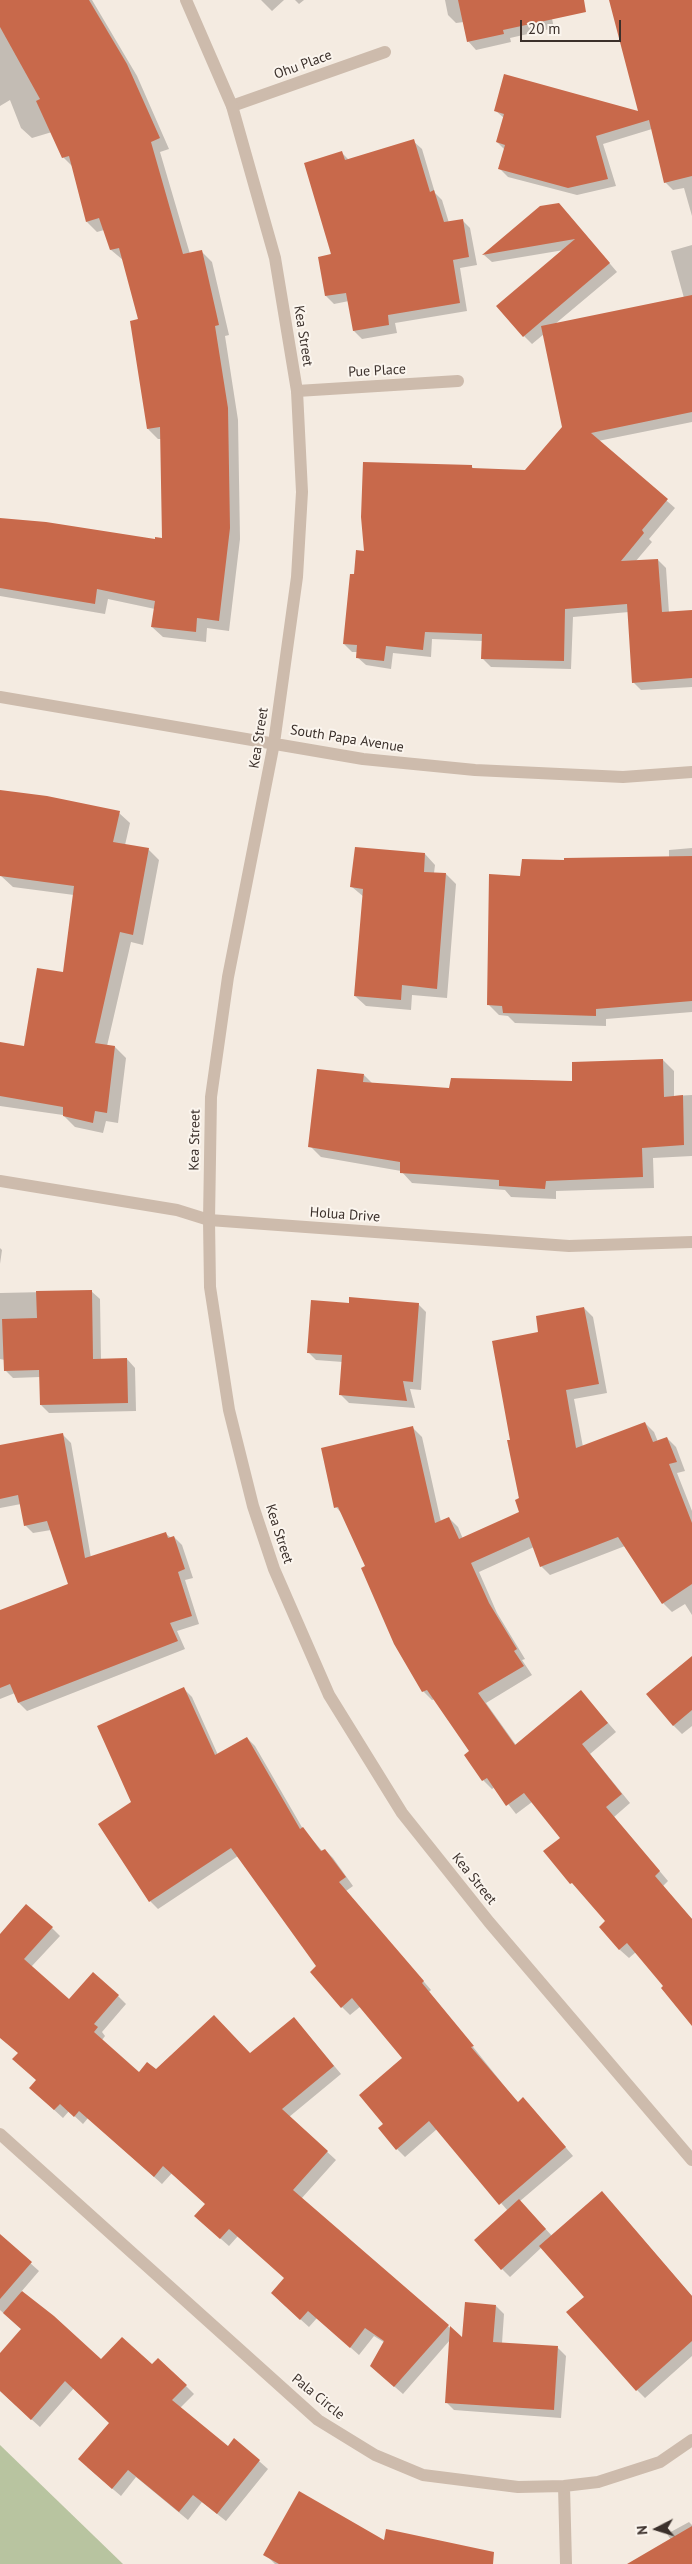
<!DOCTYPE html>
<html>
<head>
<meta charset="utf-8">
<style>
  body { margin:0 }
  #map { position:relative; width:692px; height:2564px; overflow:hidden; background:#f4ebe1; font-family:"PT Sans",sans-serif }
  canvas { display:block }
  .north { position:absolute; left:632px; top:2504px; width:50px; height:50px; -webkit-text-stroke:4px #fbf5ee; paint-order:stroke; rotate:265deg; font-size:14px; font-weight:700; line-height:20px; text-align:center; color:#3b302b }
  .north::after { content:''; display:block; margin:auto; width:18px; height:22px; background:#3b302b; clip-path:polygon(50% 0,100% 100%,50% 72%,0 100%) }
  .scale { position:absolute; left:520px; top:20px; width:101px; height:22px; box-sizing:border-box; border:2px solid #3b302b; border-top:0; padding-left:6px; font-size:15px; line-height:18px; white-space:nowrap; color:#3b302b; -webkit-text-stroke:4px #fbf5ee; paint-order:stroke }
</style>
</head>
<body>
<div id="map">
<canvas width="692" height="2564"></canvas>
<div class="north">N</div>
<div class="scale">20 m</div>
</div>
<script>
const ctx = document.querySelector('canvas').getContext('2d');
ctx.lineJoin = 'round';
function fill(path, color) { ctx.fillStyle = color; ctx.fill(path, 'evenodd'); }
const shape = rows => new Path2D(rows.map(r => 'M' + r).join(''));
function strokePath(path, color, width, dash) { ctx.strokeStyle = color; ctx.lineWidth = width; ctx.lineCap = dash ? 'butt' : 'round'; ctx.setLineDash(dash || []); ctx.stroke(path); }
function drawText(font, color, halo, rows, align = 'center') {
  ctx.font = font + ' "PT Sans",sans-serif'; ctx.lineWidth = 4; ctx.setLineDash([]); ctx.textBaseline = 'middle'; ctx.strokeStyle = halo; ctx.fillStyle = color; for (const [text, x, y, turn = 0] of rows) {
    ctx.save(); ctx.translate(x, y); ctx.rotate((+turn || 0) * Math.PI / 180); ctx.textAlign = isNaN(turn) ? turn : align; if (halo) ctx.strokeText(text, 0, 0); ctx.fillText(text, 0, 0); ctx.restore();
  }
}
fill(shape([
  [0,2445,123,2564,0,2564]
]), '#b8c4a0');
fill(shape([
  [8,0,92,0,137,76,169,149,160,152,190,254,201,251,212,262,229,335,225,336,238,420,240,539,229,631,207,628,206,642,163,637,152,627,155,609,108,599,105,614,0,596,0,519,156,541,163,539,161,439,158,439,148,429,131,322,139,320,123,260,111,250,104,230,97,232,87,222,73,167,63,157,52,132,32,138,21,128,10,100,0,106,0,7],
  [261,0,284,0,272,11],
  [295,0,304,0,299,4],
  [445,0,548,0,554,28,510,38,511,42,476,50,468,41,464,22,456,23,448,15],
  [610,0,692,0,692,216,684,188,673,190,665,182,652,129,603,144,616,186,577,195,508,177,500,169,505,150,497,142,504,118,496,111,640,113],
  [413,141,422,149,435,193,442,200,449,223,462,220,470,228,477,265,460,268,467,311,395,323,397,333,362,339,354,331,349,301,334,304,326,296,342,153,349,160],
  [559,204,617,272,555,324,684,298,671,251,692,245,692,422,598,441,675,508,649,539,652,542,635,562,658,560,666,568,669,613,692,611,692,687,641,690,633,682,629,612,573,617,571,669,491,667,483,659,483,641,432,639,431,657,393,653,391,669,366,665,357,657,358,652,352,652,344,644,355,575,365,552,472,467,474,469,525,471,563,427,544,334,532,344,524,336,564,250,492,262,484,255,540,207],
  [0,791,119,813,130,823,125,845,148,849,159,860,143,945,131,942,107,1046,115,1047,126,1058,118,1123,106,1121,103,1133,75,1127,63,1115,0,1106,0,1044,25,1047,64,973,74,895,13,887,0,875],
  [692,848,692,1012,606,1019,606,1026,515,1023,508,1016,499,1015,489,1005,521,877,565,861,669,857,669,850],
  [425,854,435,865,434,873,446,874,456,884,447,998,412,995,411,1010,366,1006,355,996,364,897,352,887],
  [663,1060,674,1071,674,1096,692,1095,692,1156,653,1158,654,1188,556,1191,556,1199,511,1197,505,1190,412,1183,401,1171,321,1157,310,1146,364,1075,373,1084,450,1089,573,1082],
  [0,1248,2,1250,0,1264],
  [91,1291,100,1299,101,1360,127,1359,135,1368,136,1411,49,1413,41,1405,40,1377,13,1378,5,1370,5,1360,0,1359,0,1293],
  [418,1304,426,1312,421,1390,410,1389,415,1408,349,1403,341,1395,343,1362,316,1360,308,1352,350,1305],
  [584,1308,593,1317,607,1393,574,1399,583,1447,645,1423,654,1432,658,1442,667,1438,676,1447,685,1471,677,1473,692,1511,692,1615,685,1604,672,1612,663,1603,625,1546,550,1575,541,1566,534,1547,479,1572,497,1613,525,1659,522,1660,532,1675,486,1703,516,1745,589,1701,616,1732,590,1754,630,1803,614,1817,668,1881,663,1886,692,1919,692,2024,665,1986,636,1952,629,1958,620,1950,601,1927,607,1921,545,1851,561,1838,532,1802,516,1814,495,1787,492,1789,483,1780,471,1751,435,1699,432,1700,423,1691,395,1643,367,1567,343,1515,336,1507,413,1428,422,1437,441,1522,449,1518,458,1527,463,1539,521,1513,511,1441,540,1333],
  [63,1435,71,1443,91,1558,165,1533,171,1538,174,1537,182,1545,193,1578,185,1580,199,1624,177,1631,185,1649,27,1711,19,1703,15,1693,0,1699,0,1612,69,1584,51,1530,33,1533,25,1525,21,1504,0,1508,0,1446],
  [692,1658,692,1726,682,1734,673,1725],
  [184,1689,192,1697,218,1755,247,1738,255,1746,303,1829,323,1852,325,1850,333,1858,353,1886,346,1891,431,1990,429,1992,518,2103,531,2107,573,2156,520,2201,552,2236,602,2192,692,2296,692,2356,645,2398,637,2390,585,2297,542,2247,510,2277,502,2269,508,2211,437,2129,405,2157,397,2149,385,2124,404,2058,361,2006,350,2015,342,2007,318,1967,238,1856,158,1909,150,1901,133,1803],
  [52,1928,60,1936,31,1967,69,2000,93,1974,118,1996,126,2004,102,2032,105,2036,102,2040,139,2073,250,2055,294,2018,341,2074,289,2117,336,2160,301,2199,464,2340,496,2306,504,2314,502,2343,558,2348,566,2356,561,2418,454,2410,446,2402,450,2340,403,2394,380,2374,385,2343,374,2336,359,2355,317,2318,309,2327,280,2301,285,2278,238,2236,229,2246,204,2224,206,2204,172,2173,162,2184,88,2118,83,2124,69,2111,63,2118,39,2096,37,2081,19,2053,0,2037,0,1936],
  [0,2236,39,2271,21,2292,102,2361,152,2366,186,2386,194,2394,180,2408,228,2447,234,2439,268,2469,226,2521,202,2502,188,2520,136,2477,121,2496,87,2467,111,2423,74,2388,40,2427,0,2391,0,2355,22,2330,0,2310],
  [689,2522,692,2525,692,2564,630,2564,671,2540,667,2534],
  [385,2542,459,2564,275,2564,265,2554]
]), '#0003');
fill(shape([
  [0,0,89,0,127,64,160,138,151,142,183,254,202,250,219,325,215,326,228,408,230,528,219,621,197,618,196,632,151,627,155,601,97,589,95,604,0,588,0,518,46,522,155,539,155,537,162,538,160,427,147,429,130,321,138,319,119,248,110,250,99,218,86,222,69,156,62,158,36,101,40,99,0,27],
  [458,0,584,0,586,12,503,30,504,34,467,42],
  [609,0,692,0,692,176,664,183,649,120,596,136,608,179,568,188,498,169,505,145,496,142,504,114,494,111,504,74,638,111],
  [414,139,430,192,434,190,444,222,463,219,469,257,453,260,460,303,388,315,389,325,353,331,346,293,325,296,318,257,331,254,304,163,342,151,345,160],
  [559,203,610,263,523,337,496,306,575,239,482,255,540,206],
  [692,295,692,412,591,433,668,499,642,530,644,533,621,561,658,559,662,612,692,610,692,678,632,683,627,604,565,609,564,661,481,659,482,634,425,632,423,650,386,646,384,661,356,658,357,645,343,644,350,574,354,574,356,550,364,551,361,517,363,462,472,465,472,468,525,470,562,427,541,326],
  [0,790,47,796,120,811,113,842,149,848,133,935,120,932,95,1043,115,1046,107,1113,95,1111,93,1123,63,1116,63,1107,0,1096,0,1042,24,1046,37,968,63,972,74,886,0,876],
  [355,847,425,853,424,872,446,873,437,989,402,985,401,1000,354,996,363,889,350,887],
  [692,856,692,1001,596,1009,596,1016,503,1013,502,1006,487,1005,489,874,520,876,522,859,564,860,564,858],
  [663,1059,664,1097,683,1095,684,1145,642,1148,643,1177,546,1181,545,1189,499,1186,499,1180,400,1173,400,1162,308,1147,317,1069,364,1074,363,1082,449,1088,451,1078,572,1081,572,1062],
  [92,1290,93,1359,127,1358,128,1403,40,1405,39,1370,4,1371,2,1319,37,1318,36,1291],
  [349,1297,419,1303,413,1382,403,1381,407,1401,339,1395,342,1355,307,1353,311,1300,349,1303],
  [584,1307,599,1384,566,1390,576,1448,645,1422,653,1442,667,1437,677,1462,669,1464,692,1523,692,1584,662,1604,618,1537,540,1567,529,1537,471,1563,489,1603,517,1649,514,1651,524,1666,478,1693,515,1745,581,1690,608,1723,582,1744,622,1794,606,1807,660,1871,655,1876,692,1919,692,2026,661,1988,663,1986,627,1943,619,1950,599,1927,605,1921,572,1883,570,1884,543,1851,560,1838,524,1793,506,1806,487,1778,482,1781,464,1755,469,1751,427,1690,422,1692,394,1644,361,1568,365,1566,338,1507,334,1508,321,1448,413,1426,435,1523,449,1517,459,1539,519,1512,515,1500,519,1498,507,1440,510,1440,492,1341,538,1332,536,1316],
  [63,1433,85,1558,166,1532,168,1538,174,1536,185,1569,178,1572,192,1616,170,1623,178,1641,18,1703,10,1684,0,1688,0,1610,68,1584,47,1521,24,1526,18,1495,0,1499,0,1445],
  [692,1656,692,1710,673,1726,646,1694],
  [184,1687,215,1755,247,1737,300,1829,303,1827,321,1851,325,1849,346,1877,339,1882,424,1981,422,1983,474,2046,471,2047,518,2102,523,2097,566,2147,499,2205,429,2121,396,2150,378,2128,383,2124,359,2095,402,2058,352,1998,341,2008,310,1972,316,1966,231,1848,149,1902,98,1824,131,1802,97,1726],
  [26,1904,53,1927,24,1959,69,1999,93,1972,119,1995,94,2024,98,2027,94,2032,139,2072,147,2062,156,2069,214,2015,250,2053,294,2017,334,2066,282,2109,328,2151,293,2190,449,2325,394,2387,370,2366,384,2341,365,2328,350,2348,308,2311,300,2320,271,2293,284,2278,229,2229,220,2239,194,2216,205,2204,163,2166,154,2177,79,2111,74,2117,60,2104,54,2110,29,2088,36,2080,12,2059,18,2053,0,2038,0,1934],
  [602,2191,692,2296,692,2341,636,2391,566,2312,584,2297,539,2246],
  [519,2199,546,2229,501,2270,474,2240],
  [0,2234,32,2262,0,2299],
  [22,2291,54,2316,101,2359,122,2337,152,2364,158,2358,187,2385,172,2400,228,2446,234,2438,260,2460,217,2514,193,2495,179,2512,128,2470,112,2489,78,2459,109,2423,65,2381,31,2420,0,2391,0,2353,21,2329,3,2313],
  [465,2302,496,2305,493,2342,558,2346,554,2410,445,2403,450,2326,462,2337],
  [299,2491,384,2540,386,2529,494,2552,493,2564,279,2564,263,2555],
  [692,2526,692,2564,627,2564]
]), '#c8694b');
strokePath(shape([
  [232,106,385,52],
  [297,391,458,381],
  [0,1181,177,1210,209,1220,569,1246,692,1242],
  [0,2134,318,2420,375,2455,423,2475,518,2487,564,2486,598,2482,660,2462,692,2440],
  [564,2486,566,2564]
]), '#cdbbac', 12);
strokePath(shape([
  [186,0,232,106,275,258,297,391,302,492,297,577,274,743,228,977,211,1097,209,1220,210,1287,229,1410,253,1506,274,1569,329,1695,402,1813,489,1922,692,2160],
  [0,697,363,759,475,770,623,777,692,772]
]), '#cdbbac', 12);
drawText('14px', '#3b302b', '#fbf5ee', [
  ["Ohu Place",303,65,-20],
  ["Kea Street",303,336,81],
  ["Pue Place",377,371,-3],
  ["Kea Street",259,738,-81],
  ["South Papa Avenue",347,739,9],
  ["Kea Street",195,1140,-89],
  ["Holua Drive",345,1215,4],
  ["Kea Street",279,1534,72],
  ["Kea Street",474,1879,51],
  ["Pala Circle",318,2397,39]
]);
</script>
</body>
</html>
